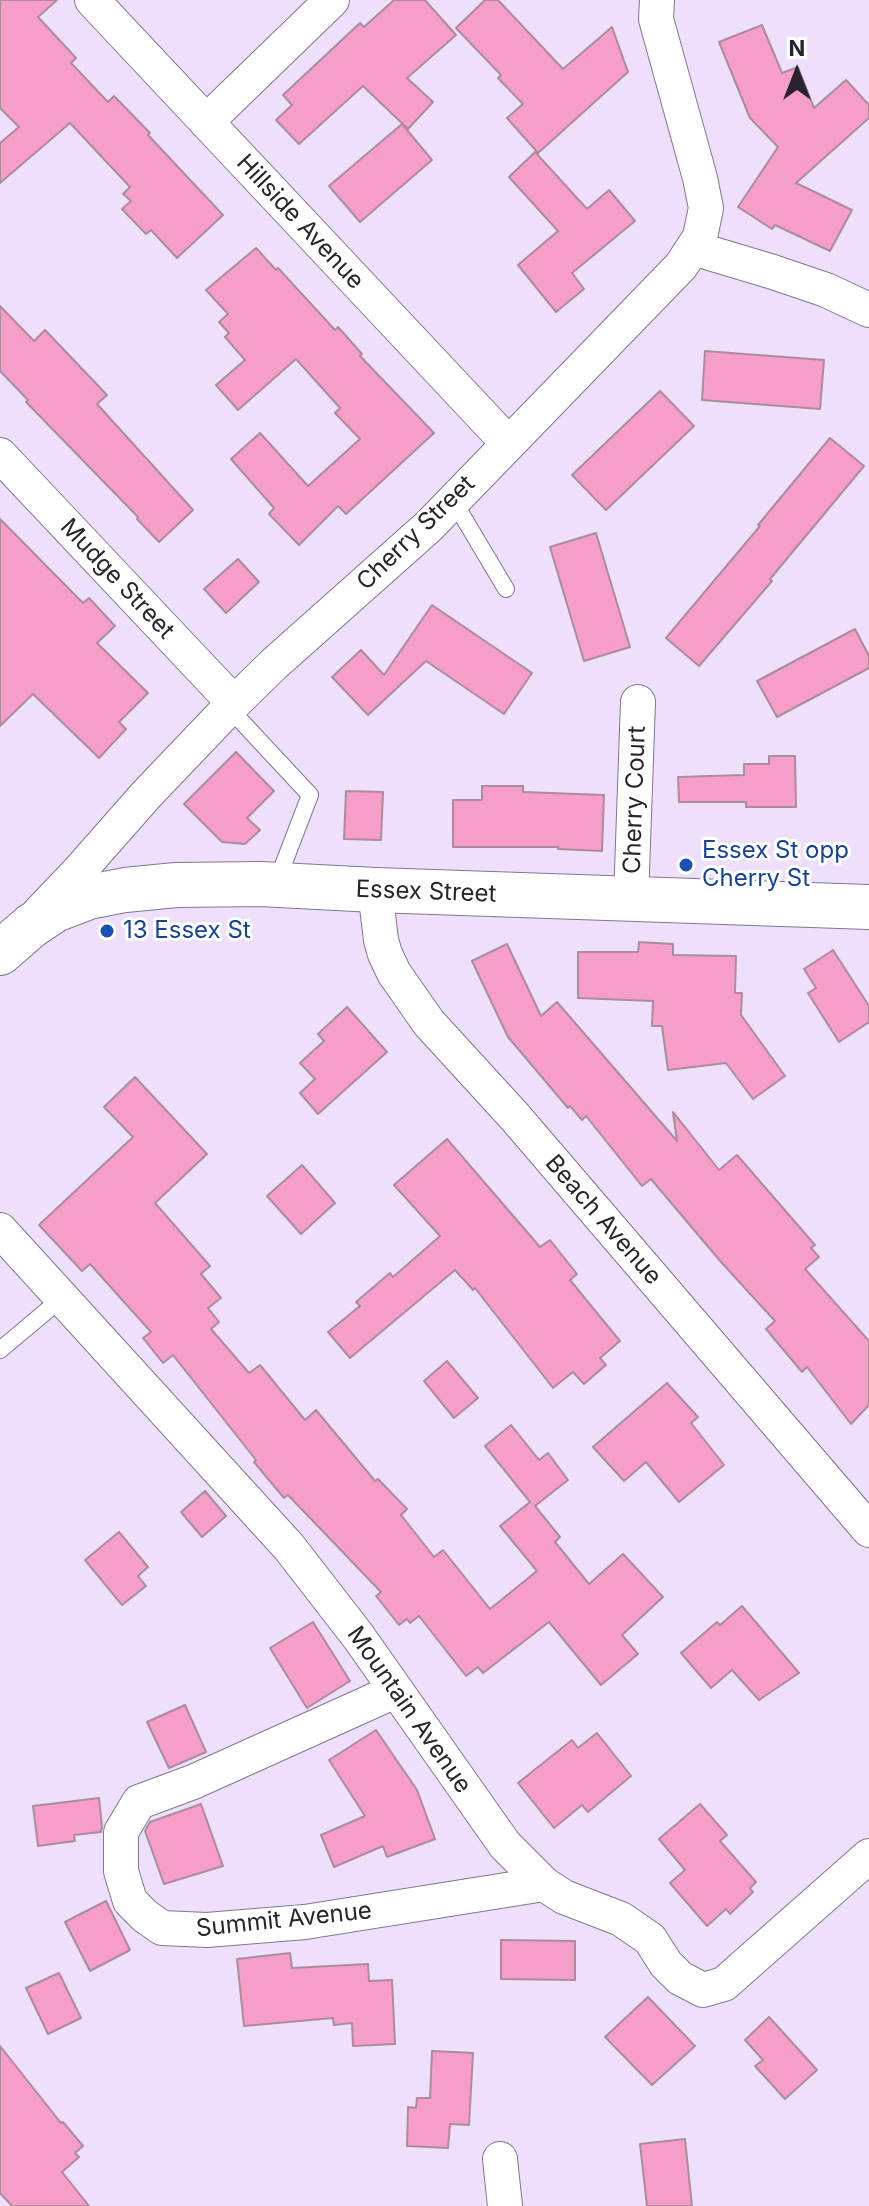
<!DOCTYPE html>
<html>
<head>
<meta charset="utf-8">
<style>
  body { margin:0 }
  #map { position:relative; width:869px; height:2206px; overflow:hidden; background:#eee0fd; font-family:Inter,sans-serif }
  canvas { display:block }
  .north { position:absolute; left:757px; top:32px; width:80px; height:80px; -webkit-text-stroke:6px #fff; paint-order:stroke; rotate:0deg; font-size:22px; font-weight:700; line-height:32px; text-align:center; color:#28232d }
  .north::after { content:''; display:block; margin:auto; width:28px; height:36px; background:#28232d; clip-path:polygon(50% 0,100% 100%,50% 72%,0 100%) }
</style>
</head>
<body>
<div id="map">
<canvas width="869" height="2206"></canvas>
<div class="north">N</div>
</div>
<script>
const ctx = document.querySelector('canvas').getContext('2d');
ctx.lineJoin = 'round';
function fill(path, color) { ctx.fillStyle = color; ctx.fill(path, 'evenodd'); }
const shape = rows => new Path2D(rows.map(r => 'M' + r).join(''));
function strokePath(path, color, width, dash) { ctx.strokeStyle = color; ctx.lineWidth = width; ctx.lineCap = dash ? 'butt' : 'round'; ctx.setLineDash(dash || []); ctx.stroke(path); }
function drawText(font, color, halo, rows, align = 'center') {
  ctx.font = font + ' Inter,sans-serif'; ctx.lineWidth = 6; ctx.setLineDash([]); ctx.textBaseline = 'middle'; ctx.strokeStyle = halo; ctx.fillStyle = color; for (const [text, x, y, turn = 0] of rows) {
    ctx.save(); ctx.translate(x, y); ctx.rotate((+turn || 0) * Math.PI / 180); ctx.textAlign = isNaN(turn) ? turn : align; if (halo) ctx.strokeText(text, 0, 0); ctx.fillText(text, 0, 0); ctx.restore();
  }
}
const building = shape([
  [0,0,57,0,38,17,76,58,71,63,108,102,114,96,150,133,148,135,223,215,177,258,151,230,146,234,122,209,131,201,123,194,130,187,70,123,0,183,0,143,19,127,0,108,0,0],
  [394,0,425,0,456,35,407,78,433,102,408,129,363,86,299,144,276,120,292,105,283,95,360,23,364,27,394,0],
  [485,0,498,0,563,69,612,27,628,72,538,153,507,118,523,104,498,78,501,75,456,28,485,0],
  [762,25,782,73,798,67,814,108,846,80,869,105,869,118,796,183,852,210,830,251,775,225,772,229,738,207,778,147,750,118,719,42,762,25],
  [402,124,432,160,360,222,329,186,402,124],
  [535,152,587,209,609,190,635,221,572,273,584,289,556,312,518,265,558,231,509,177,535,152],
  [256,248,276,270,278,268,335,330,338,327,362,354,360,356,434,433,346,514,338,506,299,545,269,514,274,508,231,459,260,433,308,486,360,439,335,413,340,408,296,359,238,410,216,385,245,360,225,337,229,333,219,322,228,314,206,290,256,248],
  [0,306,34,341,45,330,107,395,97,404,193,510,159,542,137,519,138,517,26,402,28,400,0,371,0,306],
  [705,351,824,360,820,409,702,400,705,351],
  [660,391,694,426,606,510,572,475,660,391],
  [830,438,864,466,770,579,772,581,699,666,666,638,760,526,758,525,830,438],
  [0,519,83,603,89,598,115,626,97,643,148,693,119,722,126,729,99,758,33,694,0,726,0,519],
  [596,533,630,647,584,661,550,547,596,533],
  [238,559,259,582,226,613,204,589,238,559],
  [432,605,532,673,504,714,426,661,368,715,332,677,361,650,384,675,432,605],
  [855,629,869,656,869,668,777,717,757,681,855,629],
  [236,752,274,791,247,818,260,830,245,844,222,842,184,804,236,752],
  [769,756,795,756,796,807,746,807,746,802,679,802,678,777,744,775,744,764,769,764,769,756],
  [482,786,523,786,523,792,604,795,602,851,558,849,558,847,453,847,453,800,482,800,482,786],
  [346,791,383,792,381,840,344,839,346,791],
  [639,942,673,944,673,955,736,956,735,993,742,993,741,1015,785,1076,753,1099,726,1063,668,1070,662,1026,652,1026,653,1001,578,998,578,952,638,952,639,942],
  [507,944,541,1016,557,1002,677,1141,673,1112,719,1170,737,1155,815,1245,811,1248,819,1257,805,1269,869,1341,869,1405,851,1424,807,1367,802,1372,766,1329,775,1321,721,1262,651,1179,642,1186,586,1116,582,1120,570,1106,568,1108,508,1037,472,961,507,944],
  [833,950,869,1006,869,1022,839,1042,808,993,816,988,804,969,833,950],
  [347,1007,387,1052,318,1114,300,1093,315,1079,300,1063,324,1041,318,1034,347,1007],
  [135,1077,207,1154,155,1203,210,1266,201,1274,221,1298,208,1308,219,1322,211,1329,249,1373,260,1365,305,1420,316,1410,375,1481,378,1479,407,1509,401,1515,434,1557,443,1550,490,1609,537,1571,500,1526,530,1502,485,1446,511,1425,539,1460,548,1453,568,1480,535,1506,560,1537,555,1542,589,1584,623,1554,663,1597,622,1635,638,1654,601,1685,549,1622,483,1673,478,1667,466,1676,419,1616,410,1623,407,1619,399,1625,376,1596,381,1592,288,1495,284,1498,254,1462,256,1460,173,1355,163,1363,143,1338,151,1332,90,1264,82,1271,39,1225,133,1137,104,1107,135,1077],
  [447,1139,540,1247,550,1240,577,1274,570,1280,620,1341,600,1358,606,1365,584,1384,573,1372,553,1388,475,1288,473,1290,455,1270,350,1358,328,1332,360,1306,356,1302,390,1273,393,1277,440,1236,394,1185,447,1139],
  [302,1165,335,1203,301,1234,267,1196,302,1165],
  [447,1361,478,1398,454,1418,424,1381,447,1361],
  [667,1383,698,1417,691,1423,724,1465,679,1502,646,1462,624,1481,593,1447,667,1383],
  [205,1491,226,1516,202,1537,181,1512,205,1491],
  [119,1532,148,1567,138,1576,146,1586,122,1605,85,1560,119,1532],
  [742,1606,799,1673,759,1700,732,1670,711,1688,681,1653,717,1622,720,1625,742,1606],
  [313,1622,350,1681,307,1708,270,1648,313,1622],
  [185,1705,206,1752,169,1768,147,1722,185,1705],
  [376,1730,417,1790,435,1839,387,1857,383,1846,334,1867,321,1835,365,1816,329,1760,376,1730],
  [597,1733,631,1776,588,1812,582,1805,554,1828,518,1783,572,1740,578,1748,597,1733],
  [99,1798,102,1827,101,1832,74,1835,75,1841,38,1846,33,1806,99,1798],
  [201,1804,223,1866,164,1884,145,1831,150,1822,201,1804],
  [700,1804,727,1835,720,1841,756,1882,750,1888,753,1892,730,1914,726,1909,707,1926,670,1883,685,1870,659,1839,700,1804],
  [106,1901,130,1950,90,1971,65,1922,106,1901],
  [501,1940,575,1941,575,1980,501,1979,501,1940],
  [290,1953,292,1968,368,1964,369,1981,392,1980,395,2044,353,2046,352,2023,334,2025,333,2018,244,2026,237,1959,290,1953],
  [59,1973,81,2018,48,2034,26,1988,59,1973],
  [648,1997,695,2046,652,2085,605,2037,648,1997],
  [769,2017,817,2070,785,2099,755,2066,763,2060,745,2040,769,2017],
  [0,2046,61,2123,63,2122,83,2146,75,2153,79,2157,62,2172,89,2206,12,2206,0,2193,0,2046],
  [432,2051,473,2053,469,2125,450,2124,448,2148,407,2146,408,2107,416,2108,417,2098,430,2098,432,2051],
  [685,2139,692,2206,647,2206,640,2144,685,2139]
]);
fill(building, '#f69ec9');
strokePath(building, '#aa8c9a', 2);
const service = shape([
  [453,500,506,589],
  [229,708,310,795,277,881],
  [0,1350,62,1298]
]);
const minor = shape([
  [92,0,508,443],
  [206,122,332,0],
  [693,248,773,272,826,290,869,310],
  [0,455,234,703],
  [375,890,381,940,385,954,394,973,429,1023,515,1117,869,1530],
  [631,899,638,702],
  [39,913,80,870,146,795,229,708,274,664,429,526,681,266,700,237,706,208,700,178,656,19,657,0],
  [0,1230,289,1547,358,1636,505,1845,544,1884,564,1897,621,1919,650,1939,666,1964,680,1978,703,1990,724,1984,869,1856],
  [395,1691,193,1782,139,1802,121,1832,121,1871,130,1901,145,1916,162,1928,207,1930,305,1922,544,1884],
  [500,2159,505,2206]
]);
const secondary = shape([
  [0,953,31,926,55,910,89,897,125,890,176,885,260,884,375,890,869,907]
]);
strokePath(service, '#82768f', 18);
strokePath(minor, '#82768f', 36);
strokePath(secondary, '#82768f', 46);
strokePath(service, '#fff', 16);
strokePath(minor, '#fff', 34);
strokePath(secondary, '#fff', 44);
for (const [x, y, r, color] of [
  [686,865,8,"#1a4fb4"],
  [107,931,8,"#1a4fb4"]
]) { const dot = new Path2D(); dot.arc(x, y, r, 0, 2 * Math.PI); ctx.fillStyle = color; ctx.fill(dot); strokePath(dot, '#fff', 3); }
drawText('24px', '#28232d', '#fff', [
  ["Hillside Avenue",300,222,47],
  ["Cherry Street",416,533,-44],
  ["Mudge Street",117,579,47],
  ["Cherry Court",635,800,-88],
  ["Essex Street",426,892,2],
  ["Beach Avenue",603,1220,49],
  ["Mountain Avenue",409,1710,55],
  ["Summit Avenue",284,1920,-6]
]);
drawText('24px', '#164399', '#fff', [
  ["Essex St opp",702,851],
  ["Cherry St",702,879],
  ["13 Essex St",123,931]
], 'left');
</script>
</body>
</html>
